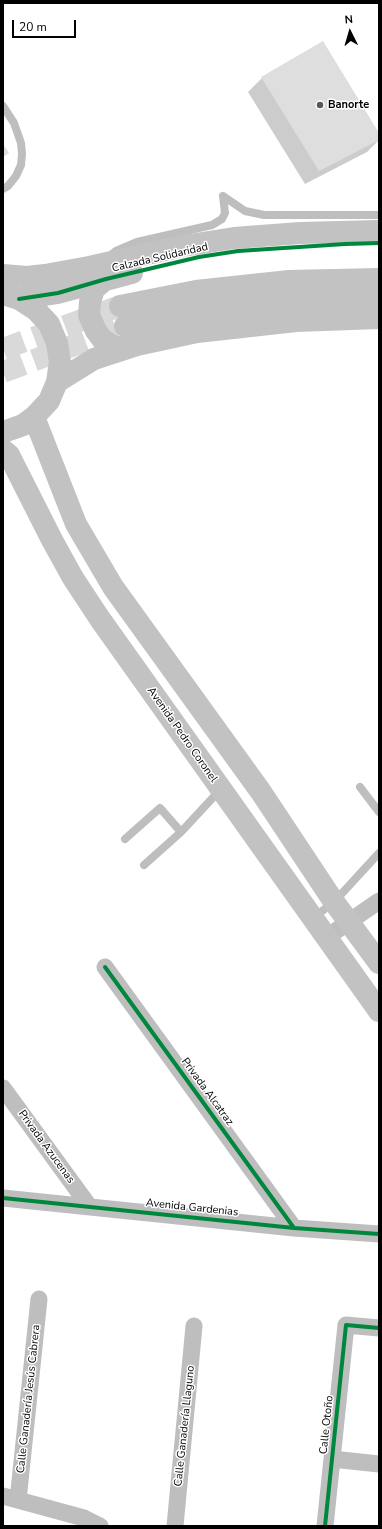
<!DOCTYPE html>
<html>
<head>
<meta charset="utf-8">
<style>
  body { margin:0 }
  #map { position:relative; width:382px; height:1529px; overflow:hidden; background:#fff; font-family:"Nunito Sans",sans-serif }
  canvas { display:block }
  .frame { position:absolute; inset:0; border:4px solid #000; pointer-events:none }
  .north { position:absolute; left:330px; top:12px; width:40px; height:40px; -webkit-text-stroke:3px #fff; paint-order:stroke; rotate:355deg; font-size:11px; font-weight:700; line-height:16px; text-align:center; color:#000 }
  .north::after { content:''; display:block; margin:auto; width:14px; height:18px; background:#000; clip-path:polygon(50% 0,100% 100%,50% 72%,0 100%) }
  .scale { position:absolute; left:12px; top:20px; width:64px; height:18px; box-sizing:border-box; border:2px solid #000; border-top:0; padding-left:5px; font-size:12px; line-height:14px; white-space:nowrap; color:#000; -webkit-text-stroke:3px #fff; paint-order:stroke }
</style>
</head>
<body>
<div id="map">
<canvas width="382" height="1529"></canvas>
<div class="frame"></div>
<div class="north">N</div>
<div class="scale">20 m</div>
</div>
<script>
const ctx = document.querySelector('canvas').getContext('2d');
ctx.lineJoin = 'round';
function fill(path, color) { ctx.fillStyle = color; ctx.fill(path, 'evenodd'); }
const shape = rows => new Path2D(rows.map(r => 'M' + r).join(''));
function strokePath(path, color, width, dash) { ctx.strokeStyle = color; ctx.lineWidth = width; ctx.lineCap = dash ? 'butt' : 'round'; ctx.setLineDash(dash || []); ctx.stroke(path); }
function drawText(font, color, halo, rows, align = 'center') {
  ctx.font = font + ' "Nunito Sans",sans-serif'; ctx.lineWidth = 3; ctx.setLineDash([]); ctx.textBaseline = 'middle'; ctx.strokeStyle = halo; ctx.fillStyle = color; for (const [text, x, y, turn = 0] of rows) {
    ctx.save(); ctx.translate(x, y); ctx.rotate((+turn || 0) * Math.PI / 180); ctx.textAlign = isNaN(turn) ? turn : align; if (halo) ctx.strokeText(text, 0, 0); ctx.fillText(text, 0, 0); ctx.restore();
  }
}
fill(shape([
  [322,43,379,135,379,140,367,152,305,184,248,92,262,78]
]), '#0003');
fill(shape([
  [323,41,379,133,379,140,319,171,261,77],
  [3,144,9,153,3,157]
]), '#dedede');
strokePath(shape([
  [3,349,120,306],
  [3,372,125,326]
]), '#d9d9d9', 22, [22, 11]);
strokePath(shape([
  [3,106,14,123,21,143,22,154,21,165,16,176,8,186,3,189],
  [223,196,245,211,264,215,379,215],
  [112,254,116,251,137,242,212,225,222,219,225,213,223,196],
  [360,787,379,812],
  [125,839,160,808,181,832],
  [144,865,181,832,220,790],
  [313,918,334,902,379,853]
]), '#bebebe', 8);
strokePath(shape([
  [327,937,379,901],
  [105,967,294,1228],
  [3,1088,89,1206],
  [3,1198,294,1228,379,1234],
  [332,1459,379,1464],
  [3,1496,84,1518,100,1526],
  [18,1500,39,1299],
  [175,1526,194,1326],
  [325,1526,346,1325,379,1328]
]), '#bebebe', 17);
strokePath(shape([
  [3,275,27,277,45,275,89,267,183,246,234,238,300,233,379,231],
  [106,279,94,289,90,302,89,315,96,331,102,339,113,346,127,348],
  [3,294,19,299,36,310,49,324,57,343,60,362,57,382,49,401,34,417,23,425,3,432],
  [19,299,58,293,132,273],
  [120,306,196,291,289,281,379,279],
  [125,326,170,316,259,303,379,300],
  [57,382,94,359,137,345,197,332,296,321,379,318],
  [34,417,76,524,113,587,261,792,334,902,379,963],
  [3,450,9,455,52,540,73,578,100,619,379,1011]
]), '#c2c2c2', 22);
strokePath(shape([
  [19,299,58,293,106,279,199,257,238,251,345,244,379,243],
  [105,967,294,1228],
  [3,1198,294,1228,379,1234],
  [325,1526,346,1325,379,1328]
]), '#00873e', 4);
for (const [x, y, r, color] of [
  [320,105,4,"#595959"]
]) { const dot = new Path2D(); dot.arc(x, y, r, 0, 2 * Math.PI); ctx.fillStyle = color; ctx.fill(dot); strokePath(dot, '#fff', 1.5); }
drawText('bold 11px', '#000', '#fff', [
  ["Banorte",328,105]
], 'left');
drawText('11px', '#000', '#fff', [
  ["Calzada Solidaridad",160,258,-13],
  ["Avenida Pedro Coronel",182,735,55],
  ["Privada Alcatraz",207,1092,54],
  ["Privada Azucenas",46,1147,54],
  ["Avenida Gardenias",192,1208,6],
  ["Calle Ganadería Jesús Cabrera",29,1399,-84],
  ["Calle Otoño",327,1425,-84],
  ["Calle Ganadería Llaguno",185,1426,-84]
]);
</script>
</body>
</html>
